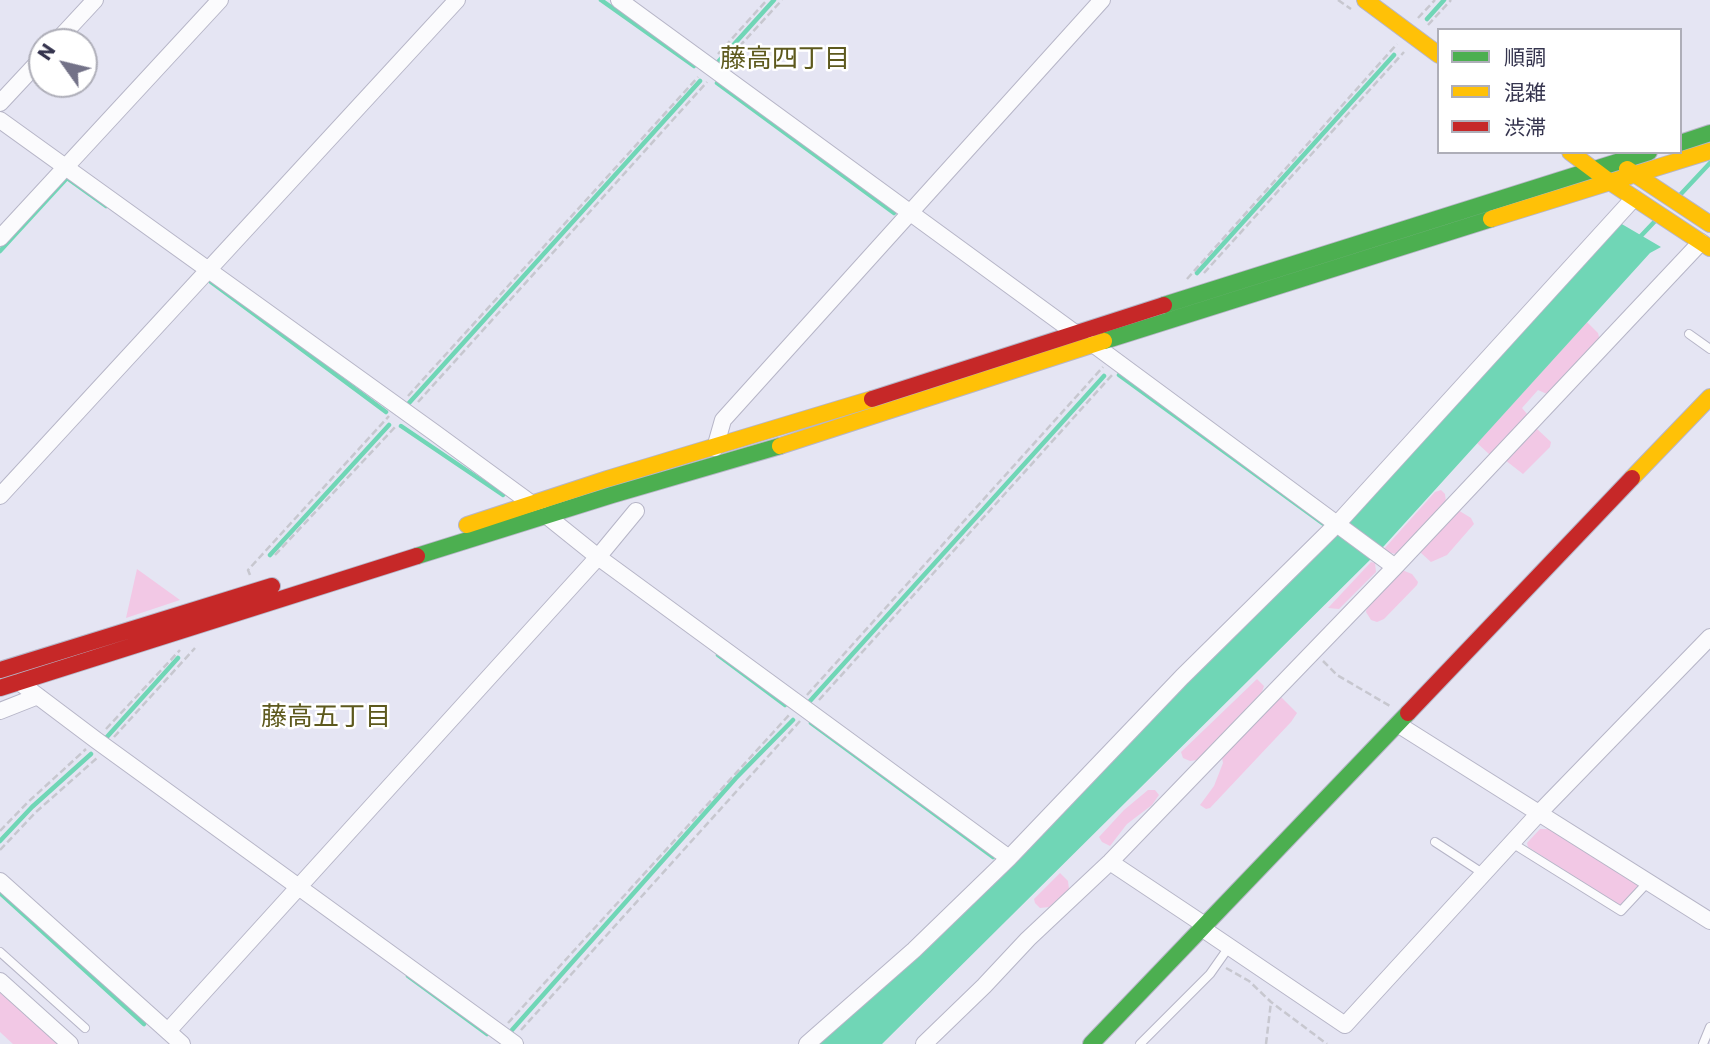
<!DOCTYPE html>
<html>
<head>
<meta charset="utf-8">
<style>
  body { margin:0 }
  #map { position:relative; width:1710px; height:1044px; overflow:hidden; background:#e5e5f3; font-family:Poppins,"Noto Sans JP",sans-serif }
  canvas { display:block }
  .legend { position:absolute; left:1437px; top:28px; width:245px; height:126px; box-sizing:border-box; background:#fff; border:2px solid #aeaeb8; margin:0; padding:9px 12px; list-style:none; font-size:21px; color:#35344e }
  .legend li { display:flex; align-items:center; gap:14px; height:35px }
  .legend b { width:35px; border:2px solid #aeaeb8 }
  .north { position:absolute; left:28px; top:28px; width:70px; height:70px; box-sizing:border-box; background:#fff; border:2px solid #aeaeb8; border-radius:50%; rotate:304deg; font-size:19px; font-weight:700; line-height:28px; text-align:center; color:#35344e }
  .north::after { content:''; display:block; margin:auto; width:24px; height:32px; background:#737288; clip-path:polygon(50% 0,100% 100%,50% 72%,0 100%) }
</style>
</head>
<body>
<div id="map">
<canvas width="1710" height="1044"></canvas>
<ul class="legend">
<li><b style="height:9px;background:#4caf50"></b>順調</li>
<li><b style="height:9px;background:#ffc107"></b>混雑</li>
<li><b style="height:9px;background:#c62828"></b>渋滞</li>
</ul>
<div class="north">N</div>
</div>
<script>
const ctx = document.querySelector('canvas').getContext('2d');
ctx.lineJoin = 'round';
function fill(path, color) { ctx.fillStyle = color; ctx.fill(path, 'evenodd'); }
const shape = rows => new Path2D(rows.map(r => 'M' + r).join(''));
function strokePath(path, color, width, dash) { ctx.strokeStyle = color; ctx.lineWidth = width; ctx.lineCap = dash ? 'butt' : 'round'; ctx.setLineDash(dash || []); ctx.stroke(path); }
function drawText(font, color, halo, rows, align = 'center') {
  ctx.font = font + ' Poppins,"Noto Sans JP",sans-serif'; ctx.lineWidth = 5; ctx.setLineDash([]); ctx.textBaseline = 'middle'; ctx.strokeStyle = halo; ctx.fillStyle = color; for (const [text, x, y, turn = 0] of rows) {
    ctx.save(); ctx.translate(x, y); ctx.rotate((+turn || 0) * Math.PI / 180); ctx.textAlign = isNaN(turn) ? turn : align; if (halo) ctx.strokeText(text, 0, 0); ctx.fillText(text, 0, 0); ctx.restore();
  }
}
fill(shape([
  [1587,322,1598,333,1600,341,1547,394,1538,390,1522,408,1528,415,1492,455,1489,454,1477,443],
  [1536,428,1551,442,1550,447,1523,474,1505,460],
  [1441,490,1445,494,1446,502,1401,555,1386,552,1384,549,1435,492],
  [1458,510,1471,518,1474,524,1447,555,1431,562,1421,553,1420,550],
  [1371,562,1375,563,1376,572,1339,609,1328,608],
  [137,569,180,600,126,618],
  [1402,570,1412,574,1418,582,1417,585,1384,619,1377,622,1371,620,1366,612,1368,602],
  [1257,679,1264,686,1262,692,1197,760,1190,761,1183,758,1181,752],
  [1279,695,1297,713,1291,722,1210,808,1206,809,1200,805,1214,786,1223,763,1221,753],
  [1148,790,1155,790,1159,795,1152,805,1127,824,1110,846,1102,842,1099,837,1124,810],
  [1540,829,1552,829,1637,883,1637,887,1623,903,1618,905,1528,847,1527,843],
  [1060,873,1068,881,1069,889,1049,907,1040,908,1035,903,1034,899],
  [0,991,59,1044,13,1044,0,1032]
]), '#f2c8e5');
fill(shape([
  [1620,223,1661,247,1650,253,1384,546,882,1044,817,1044,1006,867,1345,524]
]), '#70d6b6');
strokePath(shape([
  [601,0,694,66],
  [1427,19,1444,0],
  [718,62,774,0],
  [717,83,894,213],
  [1680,195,1710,163],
  [1639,238,1657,219],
  [0,251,67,178,106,206],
  [1197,273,1394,55],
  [211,282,386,412],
  [1119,375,1325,525],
  [409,403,700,81],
  [401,426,503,495],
  [270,555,389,425],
  [718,655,785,705],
  [810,701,1104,376],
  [811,723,993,857],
  [106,738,178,658],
  [0,841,32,807,91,754],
  [0,893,144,1024],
  [408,976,487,1034],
  [512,1030,736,778,793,720]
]), '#70d6b6', 4.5);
const lane = shape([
  [1689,334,1710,349],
  [1435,842,1484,874],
  [1512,843,1621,911,1648,882],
  [0,952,85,1028],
  [1140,1044,1210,974,1229,947],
  [1703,1044,1710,1027]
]);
const street = shape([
  [619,0,1075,333],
  [56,42,95,0],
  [0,103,42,58],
  [0,120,435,433,532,504,598,557,1009,858],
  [0,238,220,0],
  [1093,344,1395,567],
  [715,448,723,420,1102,0],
  [0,496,457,0],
  [19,682,96,740,515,1044],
  [0,711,38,696],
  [1399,725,1710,921],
  [1110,862,1206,926],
  [0,881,182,1044],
  [1203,929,1345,1025,1540,812,1710,637],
  [0,981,70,1044],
  [168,1031,598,557,636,511],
  [807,1044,914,950,1009,858,1182,677,1338,523,1634,198],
  [924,1044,984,986,1028,939,1110,862,1395,567,1701,242]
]);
const fast = shape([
  [1680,143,1710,133],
  [1164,305,1649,152],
  [1104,341,1491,219],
  [417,556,612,495,780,446],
  [1091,1044,1408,713]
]);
const slow = shape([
  [1365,0,1439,55],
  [1570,152,1610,182,1710,248],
  [1627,169,1710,224],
  [1491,219,1710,151],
  [780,446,1104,341],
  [1632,478,1710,397],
  [467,525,607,479,872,399]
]);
const jam = shape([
  [872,399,1164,305],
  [0,670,272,586],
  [0,688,417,556],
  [1408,713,1632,478]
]);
strokePath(lane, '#b6b5c7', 10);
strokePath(street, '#b6b5c7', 18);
strokePath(fast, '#b6b5c7', 18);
strokePath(slow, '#b6b5c7', 18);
strokePath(jam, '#b6b5c7', 18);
strokePath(shape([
  [1338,0,1351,9],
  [1418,18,1435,0],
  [1428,25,1451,0],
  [718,54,767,0],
  [725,62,782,0],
  [1204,273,1404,52],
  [1187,279,1397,44],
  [408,396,698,77],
  [418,402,707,82],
  [275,555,397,425],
  [250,575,248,570,389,416],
  [1323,661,1337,675,1390,706],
  [807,695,1103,367],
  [819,700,1112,375],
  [106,729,180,650],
  [114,737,195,648],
  [0,831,27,803,86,749],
  [0,850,36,812,97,758],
  [1226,968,1249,981,1271,1002,1327,1044],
  [508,1023,789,715],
  [521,1030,800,721],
  [1266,1044,1271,1002]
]), '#c7c7cf', 2.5, [7, 3.5]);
strokePath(lane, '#fbfbfd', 8);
strokePath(street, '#fbfbfd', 16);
strokePath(fast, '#4caf50', 16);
strokePath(slow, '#ffc107', 16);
strokePath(jam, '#c62828', 16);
drawText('26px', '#5d591d', '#fff', [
  ["藤高四丁目",785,60],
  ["藤高五丁目",326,718]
]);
</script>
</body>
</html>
